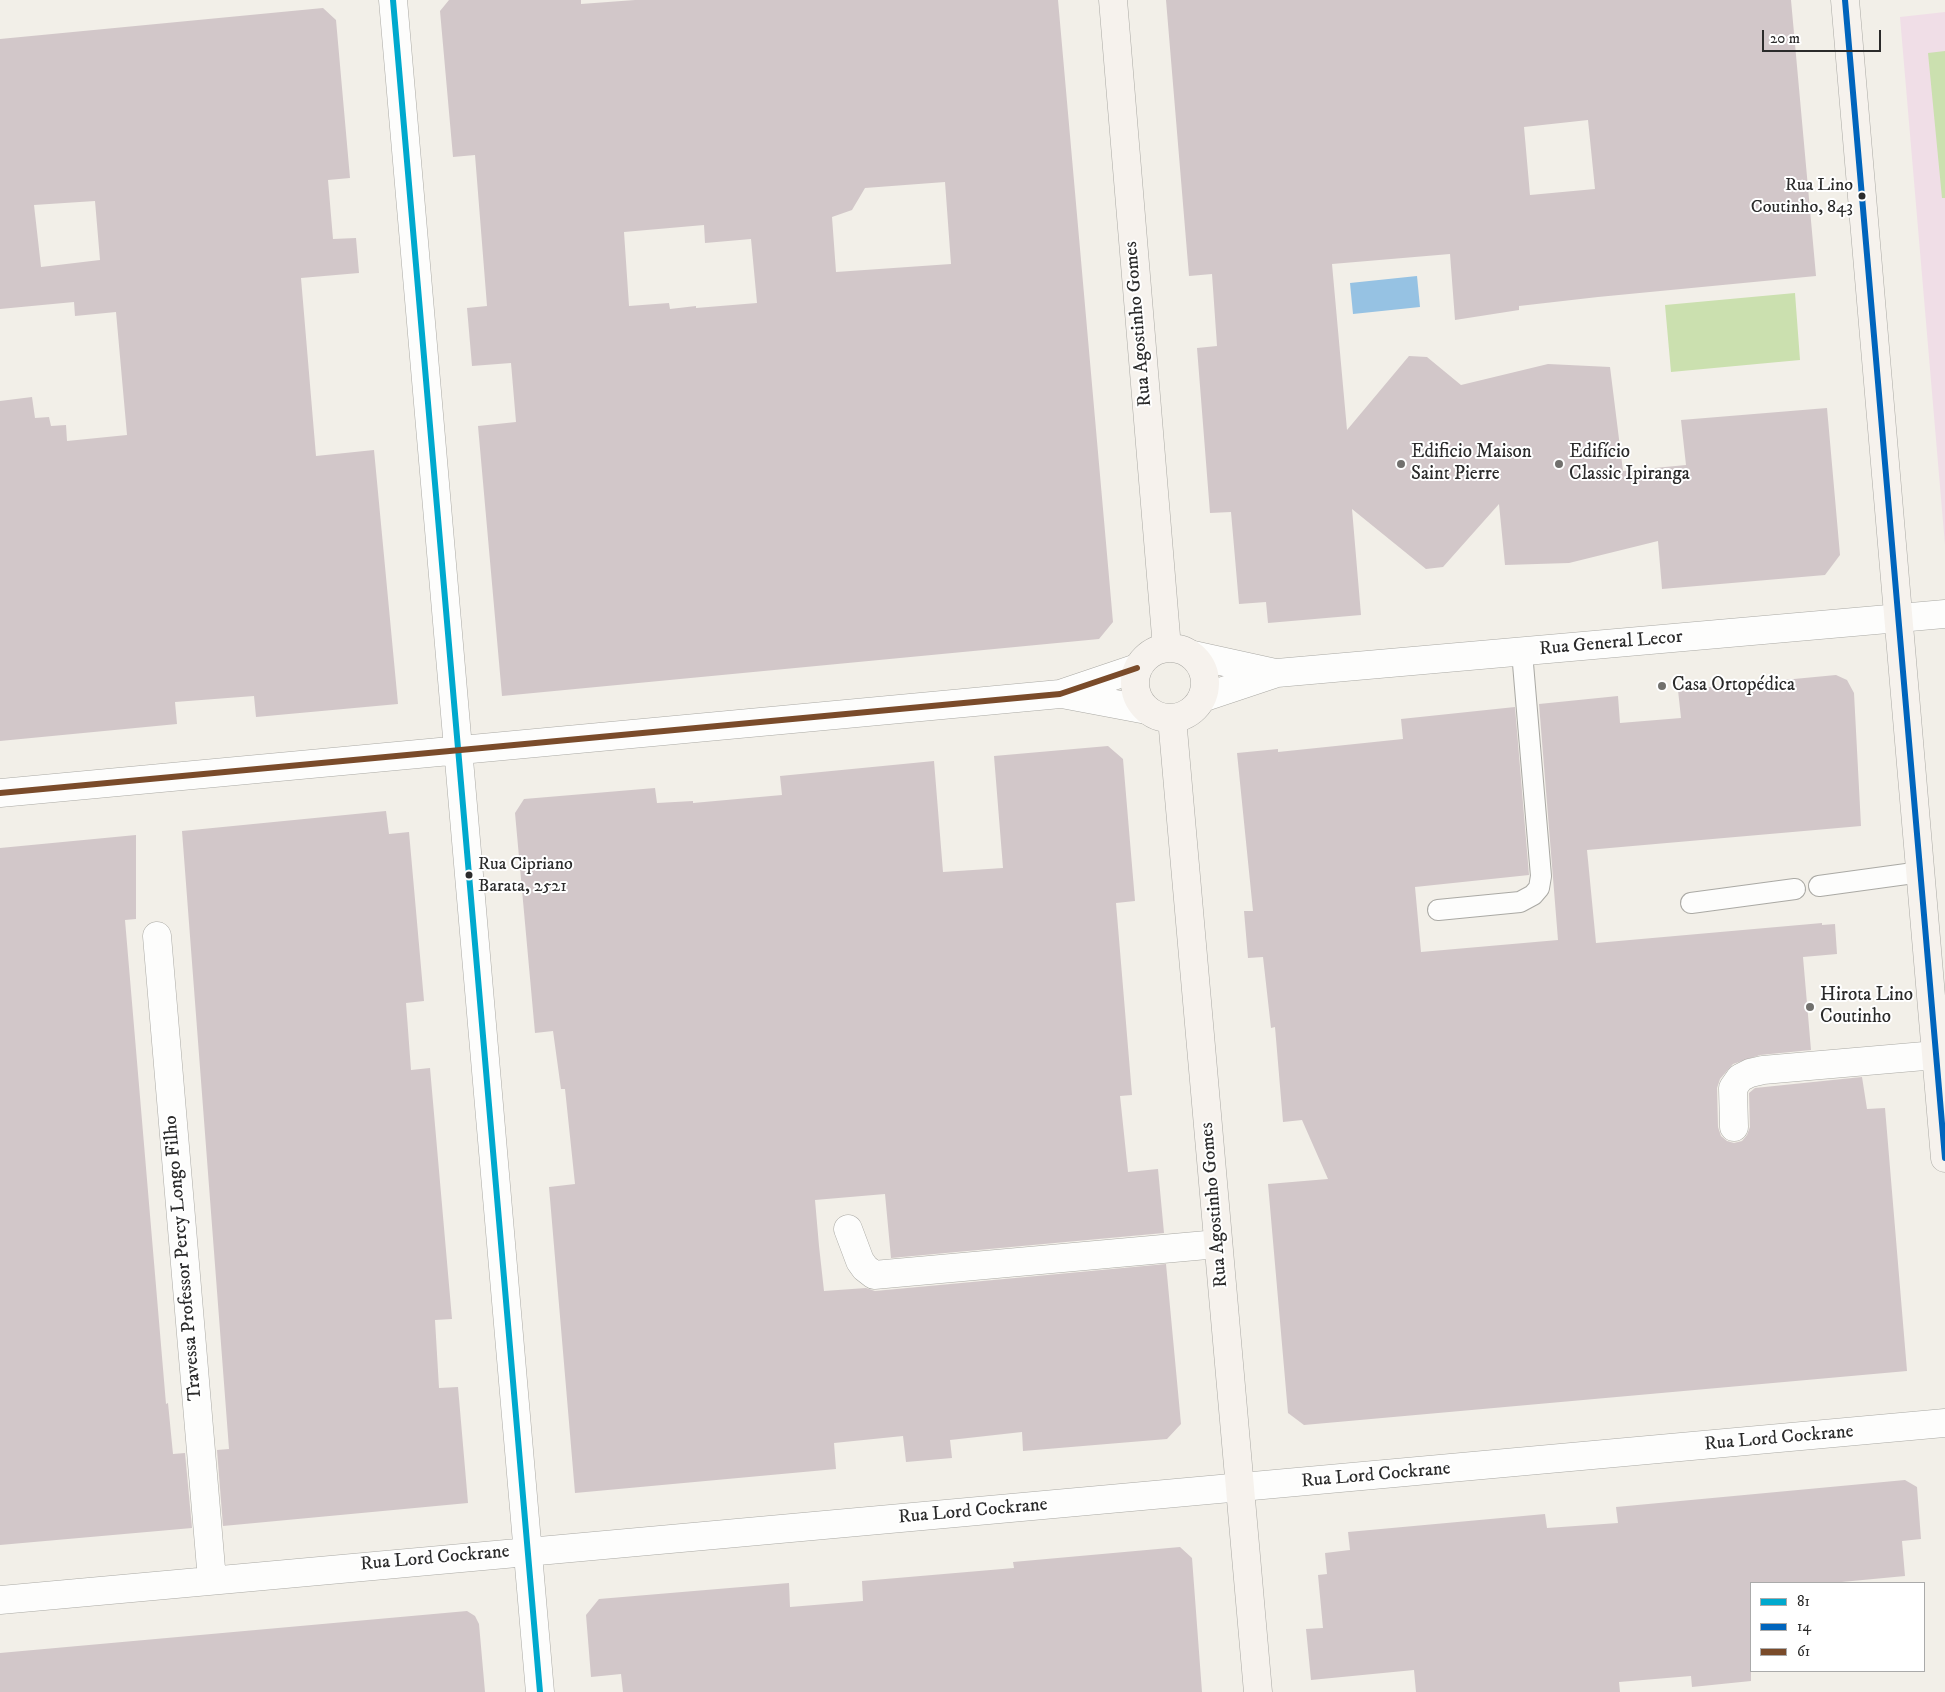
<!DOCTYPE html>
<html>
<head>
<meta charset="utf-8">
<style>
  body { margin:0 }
  #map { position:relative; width:1945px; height:1692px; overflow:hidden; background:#f2efe8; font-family:"IM FELL DW Pica",serif }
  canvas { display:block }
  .legend { position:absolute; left:1750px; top:1582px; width:175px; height:90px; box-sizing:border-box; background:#fff; border:1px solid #aaa; margin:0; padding:6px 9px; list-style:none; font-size:15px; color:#2b2b2b }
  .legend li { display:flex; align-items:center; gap:10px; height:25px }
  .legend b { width:25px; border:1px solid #aaa }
  .scale { position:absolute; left:1762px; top:30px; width:119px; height:22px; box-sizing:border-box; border:2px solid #2b2b2b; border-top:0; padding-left:6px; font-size:15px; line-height:18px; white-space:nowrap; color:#2b2b2b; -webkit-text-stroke:4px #fff; paint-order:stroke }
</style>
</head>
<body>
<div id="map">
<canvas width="1945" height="1692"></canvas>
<ul class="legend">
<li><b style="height:6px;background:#00a9ce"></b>81</li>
<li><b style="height:6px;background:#0065bd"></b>14</li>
<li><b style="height:6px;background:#7a4b2a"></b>61</li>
</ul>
<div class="scale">20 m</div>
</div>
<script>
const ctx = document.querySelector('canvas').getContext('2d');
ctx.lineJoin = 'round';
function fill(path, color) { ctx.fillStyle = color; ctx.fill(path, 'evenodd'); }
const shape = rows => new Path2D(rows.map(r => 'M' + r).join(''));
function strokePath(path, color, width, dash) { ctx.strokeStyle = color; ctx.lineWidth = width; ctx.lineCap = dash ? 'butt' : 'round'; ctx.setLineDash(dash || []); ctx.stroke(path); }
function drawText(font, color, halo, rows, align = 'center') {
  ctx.font = font + ' "IM FELL DW Pica",serif'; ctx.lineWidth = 4; ctx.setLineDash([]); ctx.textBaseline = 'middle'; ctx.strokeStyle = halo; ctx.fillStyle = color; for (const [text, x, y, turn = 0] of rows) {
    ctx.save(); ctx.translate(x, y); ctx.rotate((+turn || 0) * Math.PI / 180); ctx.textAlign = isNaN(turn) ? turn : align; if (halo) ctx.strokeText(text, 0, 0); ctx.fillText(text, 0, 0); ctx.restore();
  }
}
fill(shape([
  [1945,12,1945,545,1900,17]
]), '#f0dee7');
fill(shape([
  [1945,51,1945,198,1942,198,1928,53],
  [1795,293,1800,360,1671,372,1665,305]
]), '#cbe0af');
fill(shape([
  [1417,276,1420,307,1353,314,1350,283]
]), '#96c2e3');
fill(shape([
  [449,0,581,0,581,4,635,0,1058,0,1113,622,1099,639,502,696,478,426,516,422,511,363,472,366,467,308,487,306,475,155,453,157,440,11],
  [945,182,951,264,836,272,832,217,852,210,865,188],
  [704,225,705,243,751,239,757,303,696,308,696,306,670,309,669,303,629,306,624,232],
  [1166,0,1791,0,1816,276,1598,297,1519,306,1519,310,1455,320,1450,254,1332,264,1347,430,1409,356,1427,357,1461,385,1548,364,1610,367,1623,471,1686,465,1681,420,1827,408,1840,555,1825,575,1662,589,1658,541,1569,563,1505,565,1499,504,1443,567,1426,569,1352,509,1361,615,1268,623,1266,602,1239,604,1231,512,1210,513,1197,348,1217,346,1212,274,1189,276],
  [1588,120,1595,189,1530,195,1524,127],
  [323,8,336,20,350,178,328,180,333,239,356,238,359,273,301,278,316,456,374,450,398,704,256,717,254,696,175,702,177,724,0,741,0,401,32,397,35,418,49,417,51,426,66,425,67,441,127,435,116,312,75,316,74,302,0,309,0,39],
  [95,201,100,260,41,267,34,205],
  [1836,675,1847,680,1854,693,1861,826,1587,850,1596,943,1822,923,1822,925,1835,924,1837,954,1803,957,1811,1050,1760,1055,1733,1064,1720,1079,1717,1088,1718,1127,1721,1136,1727,1141,1734,1143,1742,1141,1747,1135,1750,1127,1749,1093,1755,1088,1862,1077,1867,1109,1885,1108,1907,1371,1304,1425,1288,1413,1268,1184,1328,1179,1302,1120,1283,1122,1275,1027,1271,1028,1263,957,1248,958,1244,911,1253,911,1237,753,1278,749,1278,752,1403,739,1401,719,1515,707,1529,875,1415,887,1421,952,1558,940,1539,704,1618,696,1620,723,1681,718,1678,690],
  [1108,746,1123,759,1135,901,1116,903,1132,1095,1120,1096,1128,1172,1158,1169,1164,1233,891,1258,885,1194,815,1200,819,1246,824,1291,866,1288,875,1291,1166,1264,1181,1424,1167,1439,1023,1451,1022,1432,950,1440,952,1458,906,1462,903,1436,834,1443,836,1469,575,1493,549,1187,575,1184,565,1089,561,1089,553,1031,535,1033,515,813,524,799,655,788,657,803,693,801,693,803,782,795,780,776,934,761,943,872,1003,868,994,756],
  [386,811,389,834,409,832,424,1001,406,1003,411,1070,430,1068,452,1319,435,1320,439,1388,458,1387,468,1503,223,1526,217,1450,229,1449,182,831],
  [136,835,136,919,125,920,166,1404,168,1403,173,1454,185,1453,192,1528,0,1545,0,848],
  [1905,1480,1917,1487,1921,1539,1902,1541,1905,1576,1831,1583,1751,1583,1751,1681,1692,1687,1691,1676,1619,1682,1620,1692,1416,1692,1414,1670,1311,1680,1306,1629,1323,1628,1318,1575,1327,1574,1325,1553,1350,1550,1348,1532,1545,1514,1547,1528,1618,1523,1616,1507],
  [1180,1547,1192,1558,1202,1692,623,1692,621,1674,591,1677,586,1615,599,1599,789,1583,790,1607,863,1601,862,1581,1014,1568,1013,1562],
  [467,1611,475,1616,479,1624,485,1692,0,1692,0,1653]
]), '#d2c7c9');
const lane = shape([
  [1819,886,1921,872],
  [1691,903,1795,889],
  [1438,910,1520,902,1533,895,1539,888,1541,876,1522,652]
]);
const street = shape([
  [393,0,540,1692],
  [1193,655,1275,673],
  [1062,694,1147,710],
  [1202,698,1277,673,1945,614],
  [0,793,1060,694,1137,668],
  [157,936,212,1580],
  [1734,1127,1733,1088,1740,1078,1750,1073,1763,1070,1936,1055],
  [848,1229,860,1261,865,1268,874,1275,1218,1244],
  [0,1600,1945,1423]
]);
const secondary = shape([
  [1113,0,1167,648],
  [1845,0,1945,1158],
  '1135 683a35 35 0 1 1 70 0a35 35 0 1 1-70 0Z',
  [1172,718,1258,1692]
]);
strokePath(lane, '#aaa9a4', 22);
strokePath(street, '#aaa9a4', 29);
strokePath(secondary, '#aaa9a4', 29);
strokePath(lane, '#fdfdfc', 20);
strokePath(street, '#fdfdfc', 28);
strokePath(secondary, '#f6f2ed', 28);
strokePath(shape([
  [393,0,540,1692]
]), '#00a9ce', 6);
strokePath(shape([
  [1845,0,1945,1158]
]), '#0065bd', 6);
strokePath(shape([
  [0,793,1060,694,1137,668]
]), '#7a4b2a', 6);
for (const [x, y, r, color] of [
  [1862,196,4.5,"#2b2b2b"],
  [1401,464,5,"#71706d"],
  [1559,464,5,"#71706d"],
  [1662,686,5,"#71706d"],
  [469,875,4.5,"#2b2b2b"],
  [1810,1007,5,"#71706d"]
]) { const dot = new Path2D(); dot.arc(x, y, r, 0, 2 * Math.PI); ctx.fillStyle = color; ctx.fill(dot); strokePath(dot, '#fff', 2); }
drawText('18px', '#2b2b2b', '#fff', [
  ["Rua Lino",1853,186],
  ["Coutinho, 843",1853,208],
  ["Rua Cipriano",478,865,"left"],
  ["Barata, 2521",478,887,"left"]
], 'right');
drawText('19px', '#2b2b2b', '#fff', [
  ["Rua Agostinho Gomes",1139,324,-95],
  ["Rua General Lecor",1611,644,-5],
  ["Rua Agostinho Gomes",1215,1205,-95],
  ["Travessa Professor Percy Longo Filho",184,1258,-95],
  ["Rua Lord Cockrane",1779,1439,-5],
  ["Rua Lord Cockrane",1376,1476,-5],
  ["Rua Lord Cockrane",973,1512,-5],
  ["Rua Lord Cockrane",435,1559,-5]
]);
drawText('19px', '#2b2b2b', '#fff', [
  ["Edificio Maison",1411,453],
  ["Saint Pierre",1411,475],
  ["Edifício",1569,453],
  ["Classic Ipiranga",1569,475],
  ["Casa Ortopédica",1672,686],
  ["Hirota Lino",1820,996],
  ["Coutinho",1820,1018]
], 'left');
</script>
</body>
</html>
